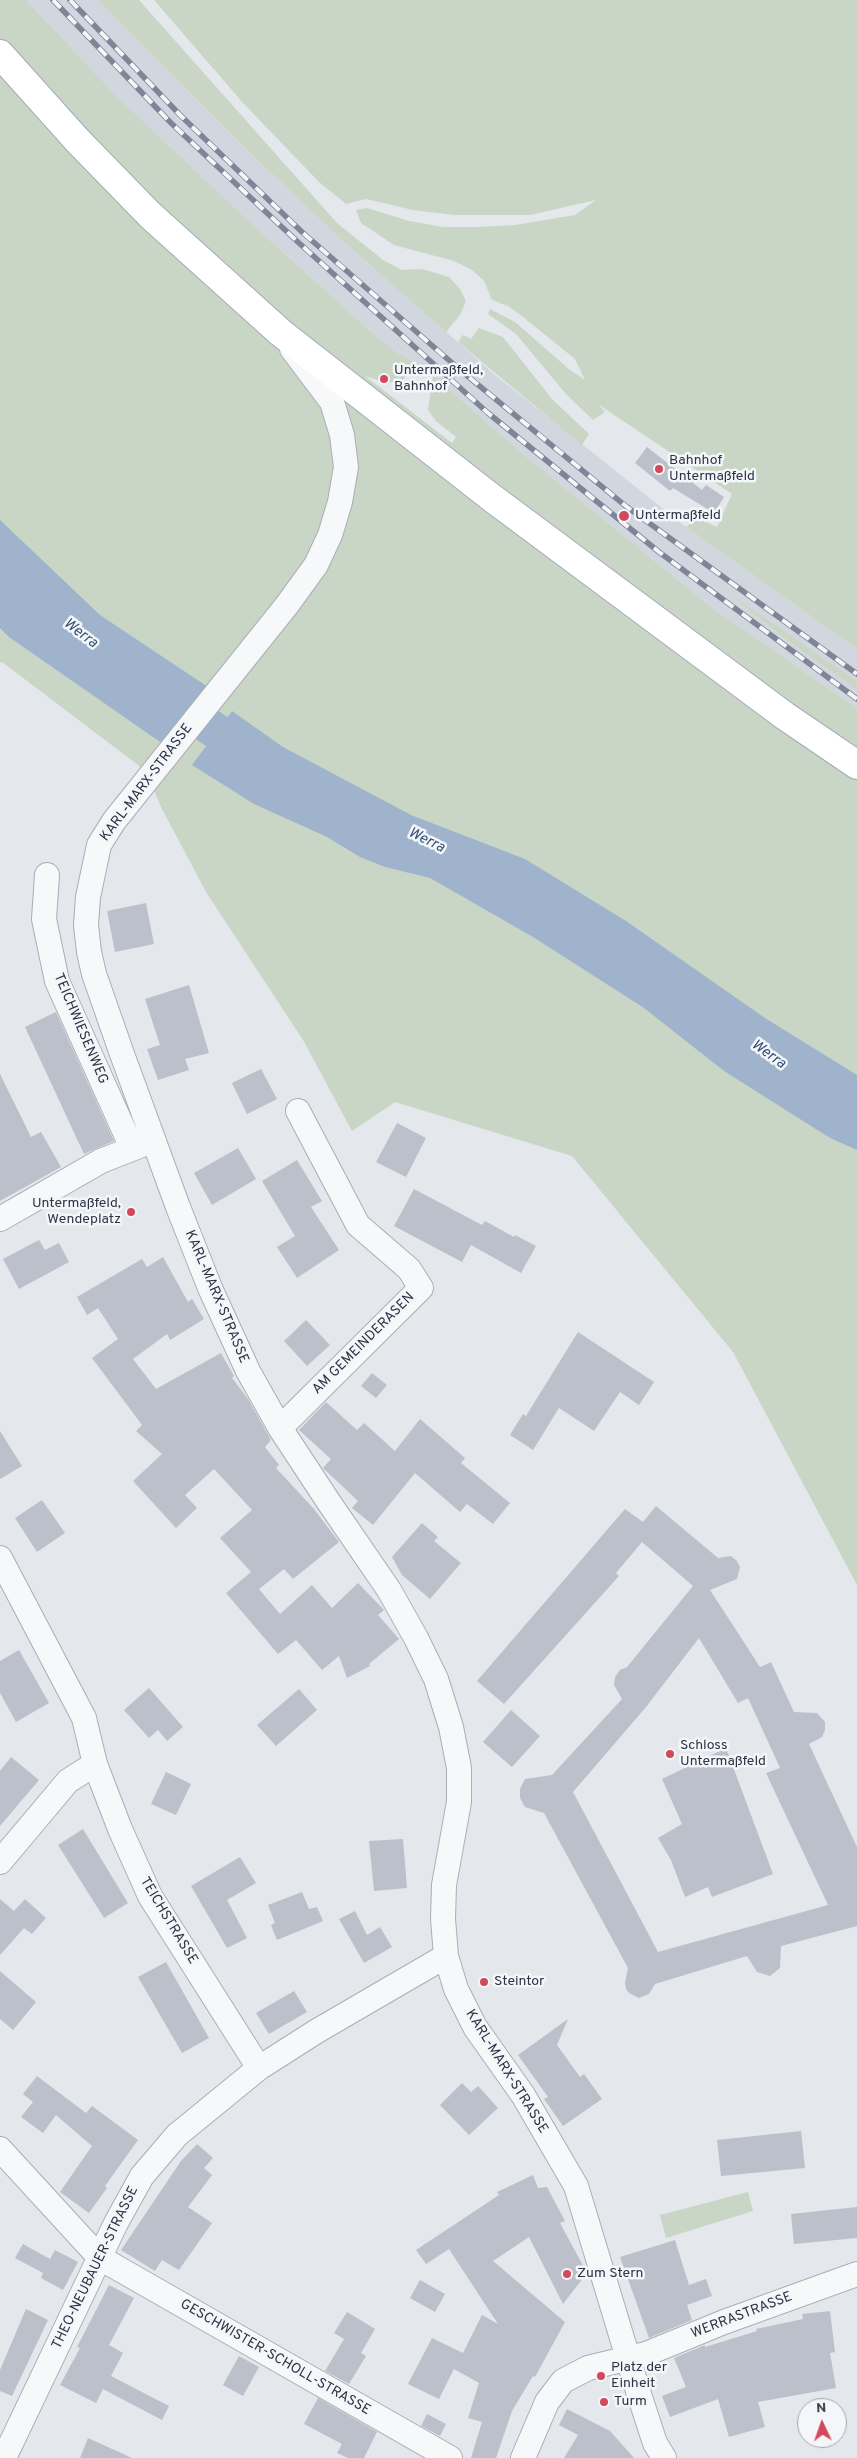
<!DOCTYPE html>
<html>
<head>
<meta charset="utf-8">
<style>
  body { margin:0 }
  #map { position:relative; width:857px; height:2458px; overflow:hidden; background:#e4e7ec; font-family:Overpass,sans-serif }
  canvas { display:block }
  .north { position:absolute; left:797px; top:2398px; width:50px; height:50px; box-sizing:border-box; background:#f4f6f9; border:1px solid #a4a8b1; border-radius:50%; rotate:357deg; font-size:14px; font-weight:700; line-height:20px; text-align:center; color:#2b3445 }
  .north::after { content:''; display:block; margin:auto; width:18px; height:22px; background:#d1495b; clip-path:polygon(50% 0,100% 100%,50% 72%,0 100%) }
</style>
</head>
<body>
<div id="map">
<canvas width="857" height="2458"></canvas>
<div class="north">N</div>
</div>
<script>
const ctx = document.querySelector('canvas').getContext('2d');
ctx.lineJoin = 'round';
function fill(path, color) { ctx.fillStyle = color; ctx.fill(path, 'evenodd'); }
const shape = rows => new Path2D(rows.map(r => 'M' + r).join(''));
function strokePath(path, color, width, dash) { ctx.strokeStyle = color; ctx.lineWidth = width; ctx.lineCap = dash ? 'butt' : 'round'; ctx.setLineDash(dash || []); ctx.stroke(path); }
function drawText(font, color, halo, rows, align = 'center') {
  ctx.font = font + ' Overpass,sans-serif'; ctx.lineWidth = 5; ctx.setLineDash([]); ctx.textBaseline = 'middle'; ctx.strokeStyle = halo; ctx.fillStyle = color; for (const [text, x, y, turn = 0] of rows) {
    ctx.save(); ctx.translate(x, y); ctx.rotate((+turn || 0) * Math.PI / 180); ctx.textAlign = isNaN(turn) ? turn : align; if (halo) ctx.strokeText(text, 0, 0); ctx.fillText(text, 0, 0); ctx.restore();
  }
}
fill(shape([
  [26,0,98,0,253,156,344,242,494,374,686,527,857,649,857,681,722,590,784,638,857,690,857,708,715,610,517,449,433,375,420,365,396,352,369,330,254,226,119,100]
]), '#d2d6de');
fill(shape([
  [0,0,26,0,120,100,254,226,369,330,396,352,420,365,402,380,387,383,365,376,452,443,456,437,436,421,428,410,433,375,517,449,715,610,857,708,857,1585,733,1352,572,1156,395,1102,352,1131,303,1040,206,892,161,807,146,771,2,662,0,663],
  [98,0,139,0,337,223,383,260,402,270,422,269,449,277,460,289,466,301,460,315,446,332,344,242,253,156],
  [154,0,857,0,857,649,686,527,697,518,717,527,732,494,598,404,605,412,593,420,565,393,516,334,488,314,490,309,515,322,570,370,585,380,575,359,523,317,508,306,492,300,484,281,472,270,454,261,394,245,361,223,356,210,367,208,409,221,443,227,478,227,515,225,575,215,596,200,530,215,454,215,413,210,366,199,346,204,319,182,244,104],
  [479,328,503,337,552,399,589,434,582,445,458,342,463,335,471,339],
  [715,584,857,681,857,690,784,638],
  [748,2192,753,2211,666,2238,660,2215]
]), '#c9d6c5');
fill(shape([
  [0,520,100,615,208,687,163,744,9,637,0,628],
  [232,711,283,747,411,815,525,859,626,921,765,1018,857,1075,857,1150,830,1138,724,1071,644,1008,533,937,430,878,385,867,360,857,327,837,254,804,192,765]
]), '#9fb4cc');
strokePath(shape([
  [166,696,257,760]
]), '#9fb4cc', 36);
fill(shape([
  [647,447,702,490,706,485,724,497,714,513,673,488,670,491,635,463],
  [146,903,154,944,115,952,107,911],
  [189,985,209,1053,185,1059,189,1070,158,1080,147,1049,160,1045,145,999],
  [56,1012,114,1141,84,1154,25,1027],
  [261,1069,277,1099,247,1114,232,1083],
  [0,1074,31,1137,41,1132,61,1167,0,1201],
  [397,1123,426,1138,406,1177,376,1162],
  [238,1148,256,1179,212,1205,194,1173],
  [297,1160,322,1201,311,1207,339,1250,297,1278,277,1247,295,1236,262,1181],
  [414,1189,482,1225,485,1221,514,1237,515,1235,536,1246,521,1273,471,1245,462,1262,394,1226],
  [39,1240,45,1250,59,1243,69,1262,19,1289,3,1259],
  [163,1257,188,1302,192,1299,204,1319,170,1340,167,1334,133,1359,156,1389,221,1353,234,1376,232,1378,248,1399,271,1440,265,1447,279,1465,276,1468,314,1509,339,1542,293,1579,284,1569,259,1589,280,1614,312,1585,332,1608,358,1583,384,1610,378,1615,399,1639,369,1664,370,1666,347,1678,339,1656,322,1670,296,1640,278,1654,226,1593,251,1572,220,1538,252,1510,214,1469,185,1495,197,1508,176,1528,133,1481,162,1454,136,1431,142,1425,92,1358,118,1339,98,1308,87,1315,77,1297,142,1259,147,1267],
  [306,1320,330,1345,307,1366,284,1341],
  [578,1332,654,1382,639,1405,620,1392,594,1431,559,1408,533,1450,510,1435,523,1414,526,1416],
  [372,1373,387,1385,376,1398,361,1386],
  [326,1402,357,1430,364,1423,395,1451,420,1419,465,1458,461,1463,510,1503,493,1524,467,1504,460,1512,415,1473,373,1525,352,1508,358,1501,323,1468,331,1459,299,1430],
  [0,1431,22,1466,0,1479],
  [42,1500,65,1533,37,1552,15,1518],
  [656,1506,718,1558,731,1556,737,1561,740,1567,737,1579,710,1590,760,1667,771,1662,794,1712,817,1713,825,1722,825,1730,822,1737,809,1744,857,1847,857,1926,781,1946,780,1968,770,1976,757,1972,747,1956,655,1984,649,1994,639,1998,629,1993,626,1989,625,1983,628,1968,544,1813,525,1807,520,1798,520,1789,525,1779,552,1775,622,1699,614,1685,615,1677,620,1670,627,1667,693,1586,642,1542,616,1573,619,1576,504,1704,477,1681,625,1509,643,1522],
  [699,1638,738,1703,748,1698,780,1768,766,1773,828,1905,658,1952,573,1792,646,1707],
  [422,1523,438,1537,434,1541,461,1563,430,1599,402,1575,392,1557],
  [19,1650,49,1703,16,1722,0,1693,0,1661],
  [149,1688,183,1727,167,1741,158,1730,149,1738,124,1710],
  [299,1689,317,1710,276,1746,257,1725],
  [511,1710,540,1736,512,1767,483,1742],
  [726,1748,773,1874,712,1897,708,1887,685,1897,671,1860,658,1838,682,1824,662,1779],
  [11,1757,39,1780,0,1826,0,1771],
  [166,1772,191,1784,176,1815,151,1804],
  [83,1829,128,1903,104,1918,58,1845],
  [403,1839,407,1888,374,1891,369,1841],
  [240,1857,256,1883,227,1900,247,1938,227,1948,191,1886],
  [302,1892,309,1909,317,1907,323,1921,277,1940,271,1925,275,1923,268,1905],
  [0,1899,14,1911,25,1899,46,1918,32,1934,24,1928,0,1955],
  [355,1911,367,1935,380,1927,392,1947,364,1963,339,1919],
  [166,1962,209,2038,182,2053,138,1977],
  [0,1971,36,2002,13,2030,0,2019],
  [294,1991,307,2012,269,2034,256,2013],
  [568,2019,557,2045,580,2077,584,2074,602,2099,563,2126,544,2099,548,2097,518,2055],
  [37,2076,86,2113,92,2106,138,2140,105,2186,107,2188,89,2213,60,2192,92,2146,56,2115,43,2133,21,2117,33,2102,23,2094],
  [462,2083,471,2092,478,2086,498,2108,469,2135,440,2105],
  [801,2131,805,2168,721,2176,717,2140],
  [197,2144,213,2158,204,2168,212,2175,188,2207,212,2223,179,2270,162,2260,155,2271,121,2250,181,2161],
  [533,2175,538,2188,547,2187,565,2221,560,2223,587,2273,563,2304,529,2237,493,2261,565,2322,535,2377,533,2376,512,2411,496,2458,471,2458,482,2422,468,2418,479,2383,454,2369,439,2399,408,2384,432,2338,463,2353,482,2315,498,2324,449,2249,426,2264,416,2250,499,2195,497,2192],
  [857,2207,857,2238,794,2244,791,2214],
  [675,2240,689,2285,706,2279,712,2296,687,2305,692,2320,649,2338,620,2257],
  [23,2244,50,2259,55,2250,78,2262,63,2290,41,2278,43,2273,15,2258],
  [420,2280,445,2294,435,2312,410,2298],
  [109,2285,134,2298,109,2345,123,2353,111,2376,169,2406,162,2420,103,2389,96,2403,60,2385,80,2348,77,2347],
  [26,2309,48,2320,12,2396,0,2391,0,2370],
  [830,2311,835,2352,830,2353,836,2388,758,2402,765,2427,729,2437,718,2399,670,2417,662,2396,686,2387,674,2358,705,2345,705,2347,757,2331,756,2329,803,2319,802,2314],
  [347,2312,375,2329,361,2353,366,2356,349,2384,325,2371,344,2339,334,2333],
  [239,2356,259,2367,243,2396,223,2385],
  [318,2398,377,2432,364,2458,348,2458,337,2453,342,2444,304,2424],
  [567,2409,610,2431,634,2458,564,2458,578,2435,559,2425],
  [427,2414,446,2424,440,2436,421,2426],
  [88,2438,132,2458,80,2458]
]), '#bbc0ca');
const minor = shape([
  [292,349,332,402,342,435,346,467,340,502,330,535,316,565,287,605,114,821,99,845,88,897,86,925,89,952,94,974,122,1054,178,1207,210,1288,248,1371,280,1428,328,1501,389,1590,416,1638,436,1679,451,1727,459,1768,459,1802,444,1885,443,1919,446,1956,456,1989,475,2027,523,2095,576,2186,638,2391,655,2443,664,2458],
  [47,875,44,919,57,981,132,1148],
  [0,1219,101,1161,147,1143],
  [280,1428,421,1288,409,1269,358,1225,298,1111],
  [0,1558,84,1718,95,1764,120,1829,150,1896,259,2068],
  [0,1862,68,1781,95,1764],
  [0,2149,100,2258,450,2458],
  [4,2458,116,2223,142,2176,177,2135,259,2068,317,2031,446,1956],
  [523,2458,547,2402,563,2381,588,2368,646,2354,724,2322,857,2274]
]);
const major = shape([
  [0,54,77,140,150,215,281,333,492,498,785,716,857,765]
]);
strokePath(minor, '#a9aeb7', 26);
strokePath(major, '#a3abb8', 30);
strokePath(minor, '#f7f8fa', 24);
strokePath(major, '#fff', 28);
const rail = shape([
  [53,0,171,123,299,243,488,413,659,552,857,699],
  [70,0,181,116,302,232,459,369,627,507,857,674]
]);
strokePath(rail, '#7d8696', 5.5);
strokePath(rail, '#f4f6f9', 4, [11]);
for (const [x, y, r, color] of [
  [384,379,5,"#d1495b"],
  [659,469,5,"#d1495b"],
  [624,516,6,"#d1495b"],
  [131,1212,5,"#d1495b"],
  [670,1754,5,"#d1495b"],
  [484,1982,5,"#d1495b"],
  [567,2274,5,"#d1495b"],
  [601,2376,5,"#d1495b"],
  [604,2402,5,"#d1495b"]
]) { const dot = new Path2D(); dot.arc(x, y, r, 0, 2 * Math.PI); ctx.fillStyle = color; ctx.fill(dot); strokePath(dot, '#f4f6f9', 2); }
drawText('14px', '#2b3445', '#f4f6f9', [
  ["Untermaßfeld,",394,371],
  ["Bahnhof",394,387],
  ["Bahnhof",669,461],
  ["Untermaßfeld",669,477],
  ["Untermaßfeld",635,516],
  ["Untermaßfeld,",121,1204,"right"],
  ["Wendeplatz",121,1220,"right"],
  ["Schloss",680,1746],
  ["Untermaßfeld",680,1762],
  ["Steintor",494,1982],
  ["Zum Stern",577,2274],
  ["Platz der",611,2368],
  ["Einheit",611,2384],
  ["Turm",614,2402]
], 'left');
drawText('14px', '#2b3445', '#f4f6f9', [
  ["KARL-MARX-STRASSE",147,783,-53],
  ["TEICHWIESENWEG",80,1029,67],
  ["KARL-MARX-STRASSE",216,1297,67],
  ["AM GEMEINDERASEN",364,1344,-45],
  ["TEICHSTRASSE",168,1921,59],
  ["KARL-MARX-STRASSE",506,2072,58],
  ["THEO-NEUBAUER-STRASSE",96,2268,-64],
  ["WERRASTRASSE",742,2316,-21],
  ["GESCHWISTER-SCHOLL-STRASSE",275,2358,30]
]);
drawText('italic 15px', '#34527a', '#f4f6f9', [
  ["Werra",80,634,37],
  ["Werra",426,841,26],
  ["Werra",768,1055,36]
]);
</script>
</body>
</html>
